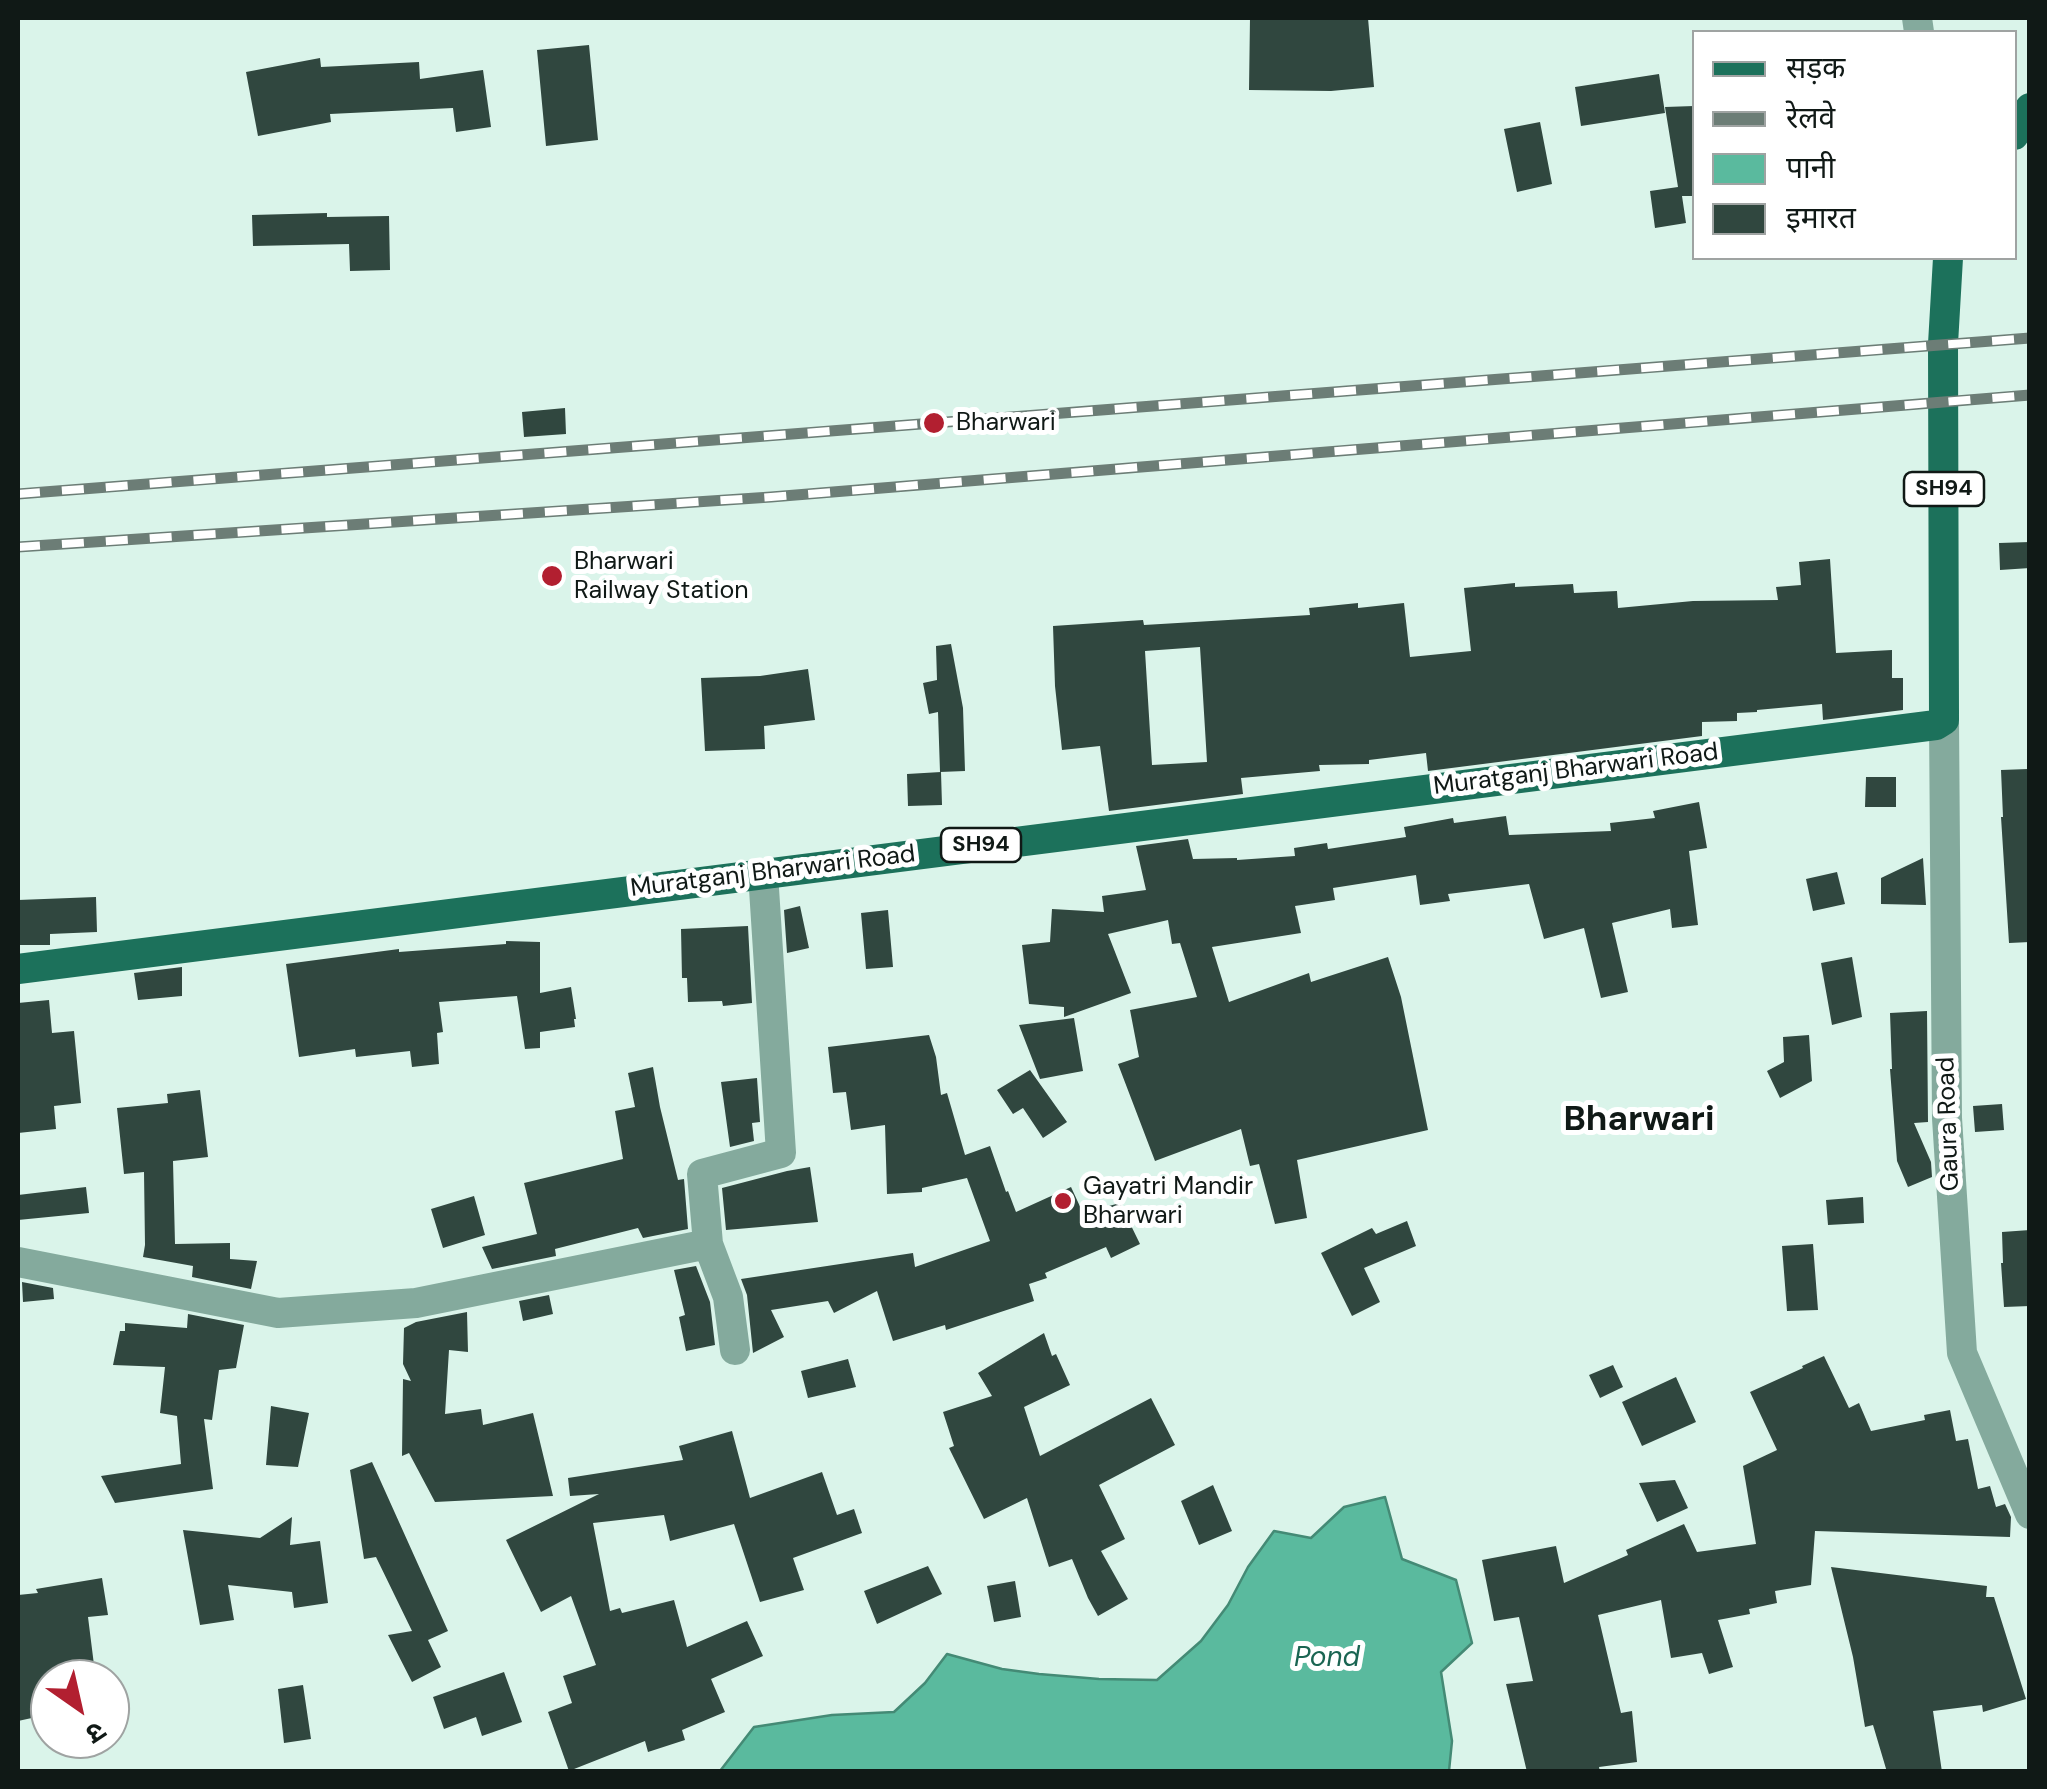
<!DOCTYPE html>
<html>
<head>
<meta charset="utf-8">
<style>
  body { margin:0 }
  #map { position:relative; width:2047px; height:1789px; overflow:hidden; background:#daf4ea; font-family:"DM Sans","Noto Sans Devanagari",sans-serif }
  canvas { display:block }
  .frame { position:absolute; inset:0; border:20px solid #101916; pointer-events:none }
  .legend { position:absolute; left:1692px; top:30px; width:325px; height:230px; box-sizing:border-box; background:#fff; border:2px solid #9fa3a2; margin:0; padding:12px 18px; list-style:none; font-size:30px; color:#101916 }
  .legend li { display:flex; align-items:center; gap:20px; height:50px }
  .legend b { width:50px; border:2px solid #9fa3a2 }
  .north { position:absolute; left:30px; top:1659px; width:100px; height:100px; box-sizing:border-box; background:#fff; border:2px solid #9fa3a2; border-radius:50%; rotate:146deg; font-size:28px; font-weight:700; line-height:40px; text-align:center; color:#101916 }
  .north::after { content:''; display:block; margin:auto; width:35px; height:45px; background:#b21f30; clip-path:polygon(50% 0,100% 100%,50% 72%,0 100%) }
</style>
</head>
<body>
<div id="map">
<canvas width="2047" height="1789"></canvas>
<div class="frame"></div>
<ul class="legend">
<li><b style="height:12px;background:#1c715b"></b>सड़क</li>
<li><b style="height:12px;background:#6c7d76"></b>रेलवे</li>
<li><b style="height:28px;background:#5aba9e"></b>पानी</li>
<li><b style="height:28px;background:#30473f"></b>इमारत</li>
</ul>
<div class="north">उ</div>
</div>
<script>
const ctx = document.querySelector('canvas').getContext('2d');
ctx.lineJoin = 'round';
function fill(path, color) { ctx.fillStyle = color; ctx.fill(path, 'evenodd'); }
const shape = rows => new Path2D(rows.map(r => 'M' + r).join(''));
function strokePath(path, color, width, dash) { ctx.strokeStyle = color; ctx.lineWidth = width; ctx.lineCap = dash ? 'butt' : 'round'; ctx.setLineDash(dash || []); ctx.stroke(path); }
function drawText(font, color, halo, rows, align = 'center') {
  ctx.font = font + ' "DM Sans",sans-serif'; ctx.lineWidth = 10; ctx.setLineDash([]); ctx.textBaseline = 'middle'; ctx.strokeStyle = halo; ctx.fillStyle = color; for (const [text, x, y, turn = 0] of rows) {
    ctx.save(); ctx.translate(x, y); ctx.rotate((+turn || 0) * Math.PI / 180); ctx.textAlign = isNaN(turn) ? turn : align; if (halo) ctx.strokeText(text, 0, 0); ctx.fillText(text, 0, 0); ctx.restore();
  }
}
const water = shape([
  [1385,1497,1402,1559,1456,1580,1472,1643,1441,1672,1452,1741,1449,1771,720,1771,754,1727,832,1715,894,1712,925,1683,947,1654,1002,1669,1039,1674,1099,1679,1157,1680,1201,1641,1228,1605,1248,1567,1274,1531,1311,1538,1344,1507,1385,1497]
]);
fill(water, '#5aba9e');
strokePath(water, '#448a75', 2.5);
fill(shape([
  [1250,18,1368,18,1374,87,1331,91,1249,90],
  [589,45,598,140,546,146,537,50],
  [320,58,321,67,419,62,420,79,483,70,491,127,456,132,453,108,330,114,331,122,258,136,246,72],
  [1659,74,1665,113,1581,126,1575,87],
  [1694,106,1694,196,1682,196,1686,223,1655,228,1650,191,1678,187,1665,107],
  [1540,122,1552,184,1517,192,1504,129],
  [327,213,327,217,389,216,390,270,350,271,349,244,253,246,252,215],
  [565,408,566,434,524,437,522,412],
  [2030,542,2030,568,2000,570,1999,543],
  [1830,559,1836,653,1892,650,1892,678,1903,678,1903,710,1823,720,1822,704,1757,710,1757,712,1737,713,1737,721,1702,722,1702,736,1428,771,1426,753,1369,760,1369,764,1319,765,1320,771,1241,778,1243,794,1109,811,1100,746,1062,750,1055,686,1053,626,1143,620,1144,625,1228,620,1310,615,1309,608,1358,603,1358,608,1404,603,1410,657,1471,651,1464,588,1515,583,1515,587,1573,584,1574,593,1617,591,1618,608,1693,601,1778,600,1776,587,1801,585,1799,562],
  [1200,647,1207,762,1152,765,1145,651],
  [951,644,963,708,965,771,940,772,938,712,929,714,923,683,937,680,936,646],
  [808,669,815,720,764,726,765,749,705,751,701,678,760,676],
  [2028,769,2030,942,2009,943,2001,817,2003,817,2001,770],
  [941,772,942,805,908,806,907,774],
  [1866,777,1896,777,1896,807,1865,807],
  [1699,802,1707,848,1689,851,1698,925,1672,928,1670,909,1612,923,1628,992,1601,998,1584,928,1544,939,1529,884,1448,894,1450,901,1420,905,1416,875,1333,888,1335,900,1295,906,1301,933,1212,947,1229,1002,1309,973,1311,982,1388,957,1401,997,1428,1130,1297,1160,1307,1218,1275,1224,1259,1164,1250,1166,1241,1129,1155,1161,1118,1064,1139,1057,1130,1010,1197,997,1180,943,1172,944,1168,920,1108,934,1131,993,1064,1017,1064,1007,1029,1004,1022,945,1050,942,1052,909,1104,912,1102,896,1146,890,1136,846,1188,839,1193,859,1237,858,1237,860,1295,856,1294,848,1327,843,1328,849,1406,837,1404,827,1453,818,1454,823,1506,816,1509,835,1611,831,1610,823,1655,818,1653,811],
  [1923,858,1926,905,1881,904,1881,878],
  [1837,872,1845,904,1813,911,1806,879],
  [96,897,97,932,50,934,50,945,19,945,18,900],
  [800,906,809,948,787,953,784,910],
  [888,910,893,967,866,969,861,913],
  [748,926,752,1003,723,1006,722,1001,688,1002,687,978,682,978,681,929],
  [506,941,540,942,540,993,571,987,576,1019,574,1019,575,1027,540,1032,540,1048,525,1049,517,996,439,1002,443,1032,437,1033,439,1064,412,1067,410,1051,356,1057,355,1049,299,1057,286,964,399,949,399,952,506,944],
  [1852,957,1862,1017,1832,1025,1821,963],
  [182,967,182,996,138,1000,134,973],
  [49,1000,52,1033,74,1031,81,1103,54,1106,56,1129,18,1133,18,1003],
  [1927,1011,1928,1122,1914,1123,1931,1162,1932,1177,1908,1187,1897,1161,1890,1069,1892,1069,1890,1013],
  [1074,1018,1083,1071,1040,1079,1019,1025],
  [929,1035,936,1057,941,1095,947,1093,965,1155,990,1146,1006,1192,1008,1191,1016,1212,1071,1187,1083,1213,1120,1203,1140,1244,1111,1258,1106,1247,1045,1273,1047,1278,1029,1284,1034,1301,946,1330,945,1325,893,1341,877,1291,834,1313,828,1301,771,1310,784,1337,753,1353,747,1295,741,1279,913,1253,915,1267,990,1241,967,1178,922,1188,922,1192,887,1194,885,1125,851,1130,846,1092,833,1093,828,1047],
  [1809,1035,1812,1081,1780,1098,1767,1071,1784,1062,1783,1037],
  [653,1067,660,1107,678,1180,684,1179,688,1229,643,1238,638,1228,555,1249,556,1256,492,1269,482,1247,537,1234,524,1183,623,1159,615,1111,635,1107,628,1073],
  [1030,1070,1067,1122,1043,1138,1023,1108,1013,1114,997,1090],
  [757,1078,760,1122,752,1123,754,1141,730,1147,721,1082],
  [200,1090,208,1157,173,1161,175,1244,230,1243,230,1259,257,1261,251,1289,192,1277,193,1266,143,1257,145,1245,144,1172,124,1174,117,1108,168,1103,167,1094],
  [2002,1104,2004,1130,1975,1132,1973,1106],
  [810,1167,818,1222,726,1230,722,1188,787,1171],
  [86,1187,89,1213,18,1220,18,1195],
  [474,1196,485,1235,443,1248,431,1209],
  [1863,1197,1864,1223,1828,1225,1826,1200],
  [1407,1221,1416,1246,1364,1268,1380,1302,1352,1316,1321,1253,1372,1228,1376,1234],
  [2030,1230,2030,1306,2004,1307,2001,1263,2003,1263,2002,1232],
  [1813,1244,1818,1310,1787,1311,1782,1246],
  [696,1266,710,1302,715,1345,686,1351,679,1317,685,1315,674,1270],
  [22,1282,53,1288,54,1299,23,1302],
  [549,1295,553,1314,523,1321,519,1301],
  [467,1312,468,1352,449,1350,445,1414,481,1409,483,1425,533,1413,553,1496,435,1502,409,1453,402,1456,403,1379,411,1381,403,1364,404,1328,416,1322],
  [188,1314,244,1325,236,1368,219,1370,212,1420,204,1419,213,1489,115,1503,101,1476,181,1464,177,1416,160,1413,165,1367,113,1365,120,1331,125,1331,125,1323,187,1328],
  [1044,1333,1052,1356,1056,1354,1070,1385,1024,1407,1040,1456,1151,1398,1175,1445,1099,1485,1125,1539,1101,1551,1128,1599,1098,1616,1088,1598,1072,1559,1049,1567,1027,1498,984,1519,949,1448,954,1446,943,1412,992,1396,978,1373],
  [1824,1356,1849,1408,1859,1403,1871,1431,1925,1420,1924,1415,1950,1410,1956,1441,1968,1439,1978,1489,1990,1486,1996,1507,2005,1504,2011,1517,2010,1537,1815,1531,1811,1585,1775,1591,1777,1603,1749,1609,1750,1614,1718,1620,1733,1667,1709,1674,1702,1653,1671,1658,1661,1600,1598,1615,1621,1713,1632,1711,1637,1762,1599,1767,1600,1772,1527,1772,1506,1684,1533,1681,1519,1617,1494,1621,1482,1560,1556,1546,1564,1583,1628,1555,1626,1550,1684,1524,1697,1552,1756,1544,1743,1466,1777,1450,1750,1392,1803,1368,1802,1366],
  [848,1359,856,1387,808,1398,801,1371],
  [1613,1365,1623,1387,1600,1398,1589,1375],
  [1676,1377,1696,1422,1642,1446,1622,1402],
  [271,1406,309,1413,298,1467,266,1465],
  [732,1431,750,1498,822,1472,837,1515,854,1509,862,1533,793,1558,804,1590,760,1602,734,1524,670,1541,664,1515,593,1523,610,1611,620,1608,622,1613,674,1600,687,1647,747,1621,763,1656,711,1679,725,1712,682,1730,685,1740,648,1752,645,1741,569,1771,548,1712,572,1703,563,1676,596,1665,571,1596,541,1612,506,1540,599,1494,570,1496,568,1478,683,1460,679,1446],
  [372,1462,448,1631,428,1640,441,1667,412,1682,388,1635,412,1631,376,1557,364,1559,350,1470],
  [1675,1480,1688,1508,1657,1522,1639,1483],
  [1213,1485,1232,1531,1199,1545,1181,1501],
  [292,1517,290,1545,320,1541,328,1603,294,1608,292,1592,228,1585,234,1620,200,1625,183,1530,260,1538],
  [928,1566,942,1594,877,1624,864,1591],
  [1831,1567,1987,1586,1986,1597,1994,1597,2026,1699,1983,1712,1982,1705,1933,1711,1942,1772,1887,1772,1873,1725,1865,1727,1853,1657],
  [102,1578,108,1615,88,1617,94,1665,50,1670,50,1714,18,1721,18,1595,38,1593,36,1589],
  [1015,1581,1021,1617,994,1622,987,1586],
  [504,1672,522,1722,482,1736,476,1717,444,1729,433,1697],
  [303,1685,311,1739,284,1743,278,1689]
]), '#30473f');
strokePath(shape([
  [1917,18,1919,32],
  [1944,720,1947,1118,1962,1353,2030,1514],
  [18,1262,278,1313,416,1303,708,1244],
  [735,1350,728,1297,708,1244,702,1174,781,1153,763,873]
]), '#84aa9d', 30);
strokePath(shape([
  [2014,135,2030,108],
  [18,969,1936,725,1944,720,1943,344,1948,258]
]), '#1c715b', 30);
const rail = shape([
  [18,494,2030,338],
  [18,547,771,497,2030,395]
]);
strokePath(rail, '#6c7d76', 11);
strokePath(rail, '#fff', 8, [22]);
for (const [x, y, r, color] of [
  [934,423,12,"#b21f30"],
  [552,576,12,"#b21f30"],
  [1063,1201,10,"#b21f30"]
]) { const dot = new Path2D(); dot.arc(x, y, r, 0, 2 * Math.PI); ctx.fillStyle = color; ctx.fill(dot); strokePath(dot, '#fff', 4); }
for (const [x, y, w] of [
  [1944,489,80],
  [981,845,80]
]) { const box = new Path2D(); box.roundRect(x - w / 2, y - 17, w, 34, 8); ctx.fillStyle = '#fff'; ctx.fill(box); strokePath(box, '#101916', 2.5); }
drawText('bold 22px', '#101916', null, [
  ["SH94",1944,489],
  ["SH94",981,845]
]);
drawText('25px', '#101916', '#fff', [
  ["Bharwari",956,423],
  ["Bharwari",574,562],
  ["Railway Station",574,591],
  ["Gayatri Mandir",1083,1187],
  ["Bharwari",1083,1216]
], 'left');
drawText('25px', '#101916', '#fff', [
  ["Muratganj Bharwari Road",1576,770,-7],
  ["Muratganj Bharwari Road",773,872,-7],
  ["Gaura Road",1949,1124,-92]
]);
drawText('italic 28px', '#1a6552', '#fff', [
  ["Pond",1327,1659]
]);
drawText('bold 35px', '#101916', '#fff', [
  ["Bharwari",1639,1121]
]);
</script>
</body>
</html>
